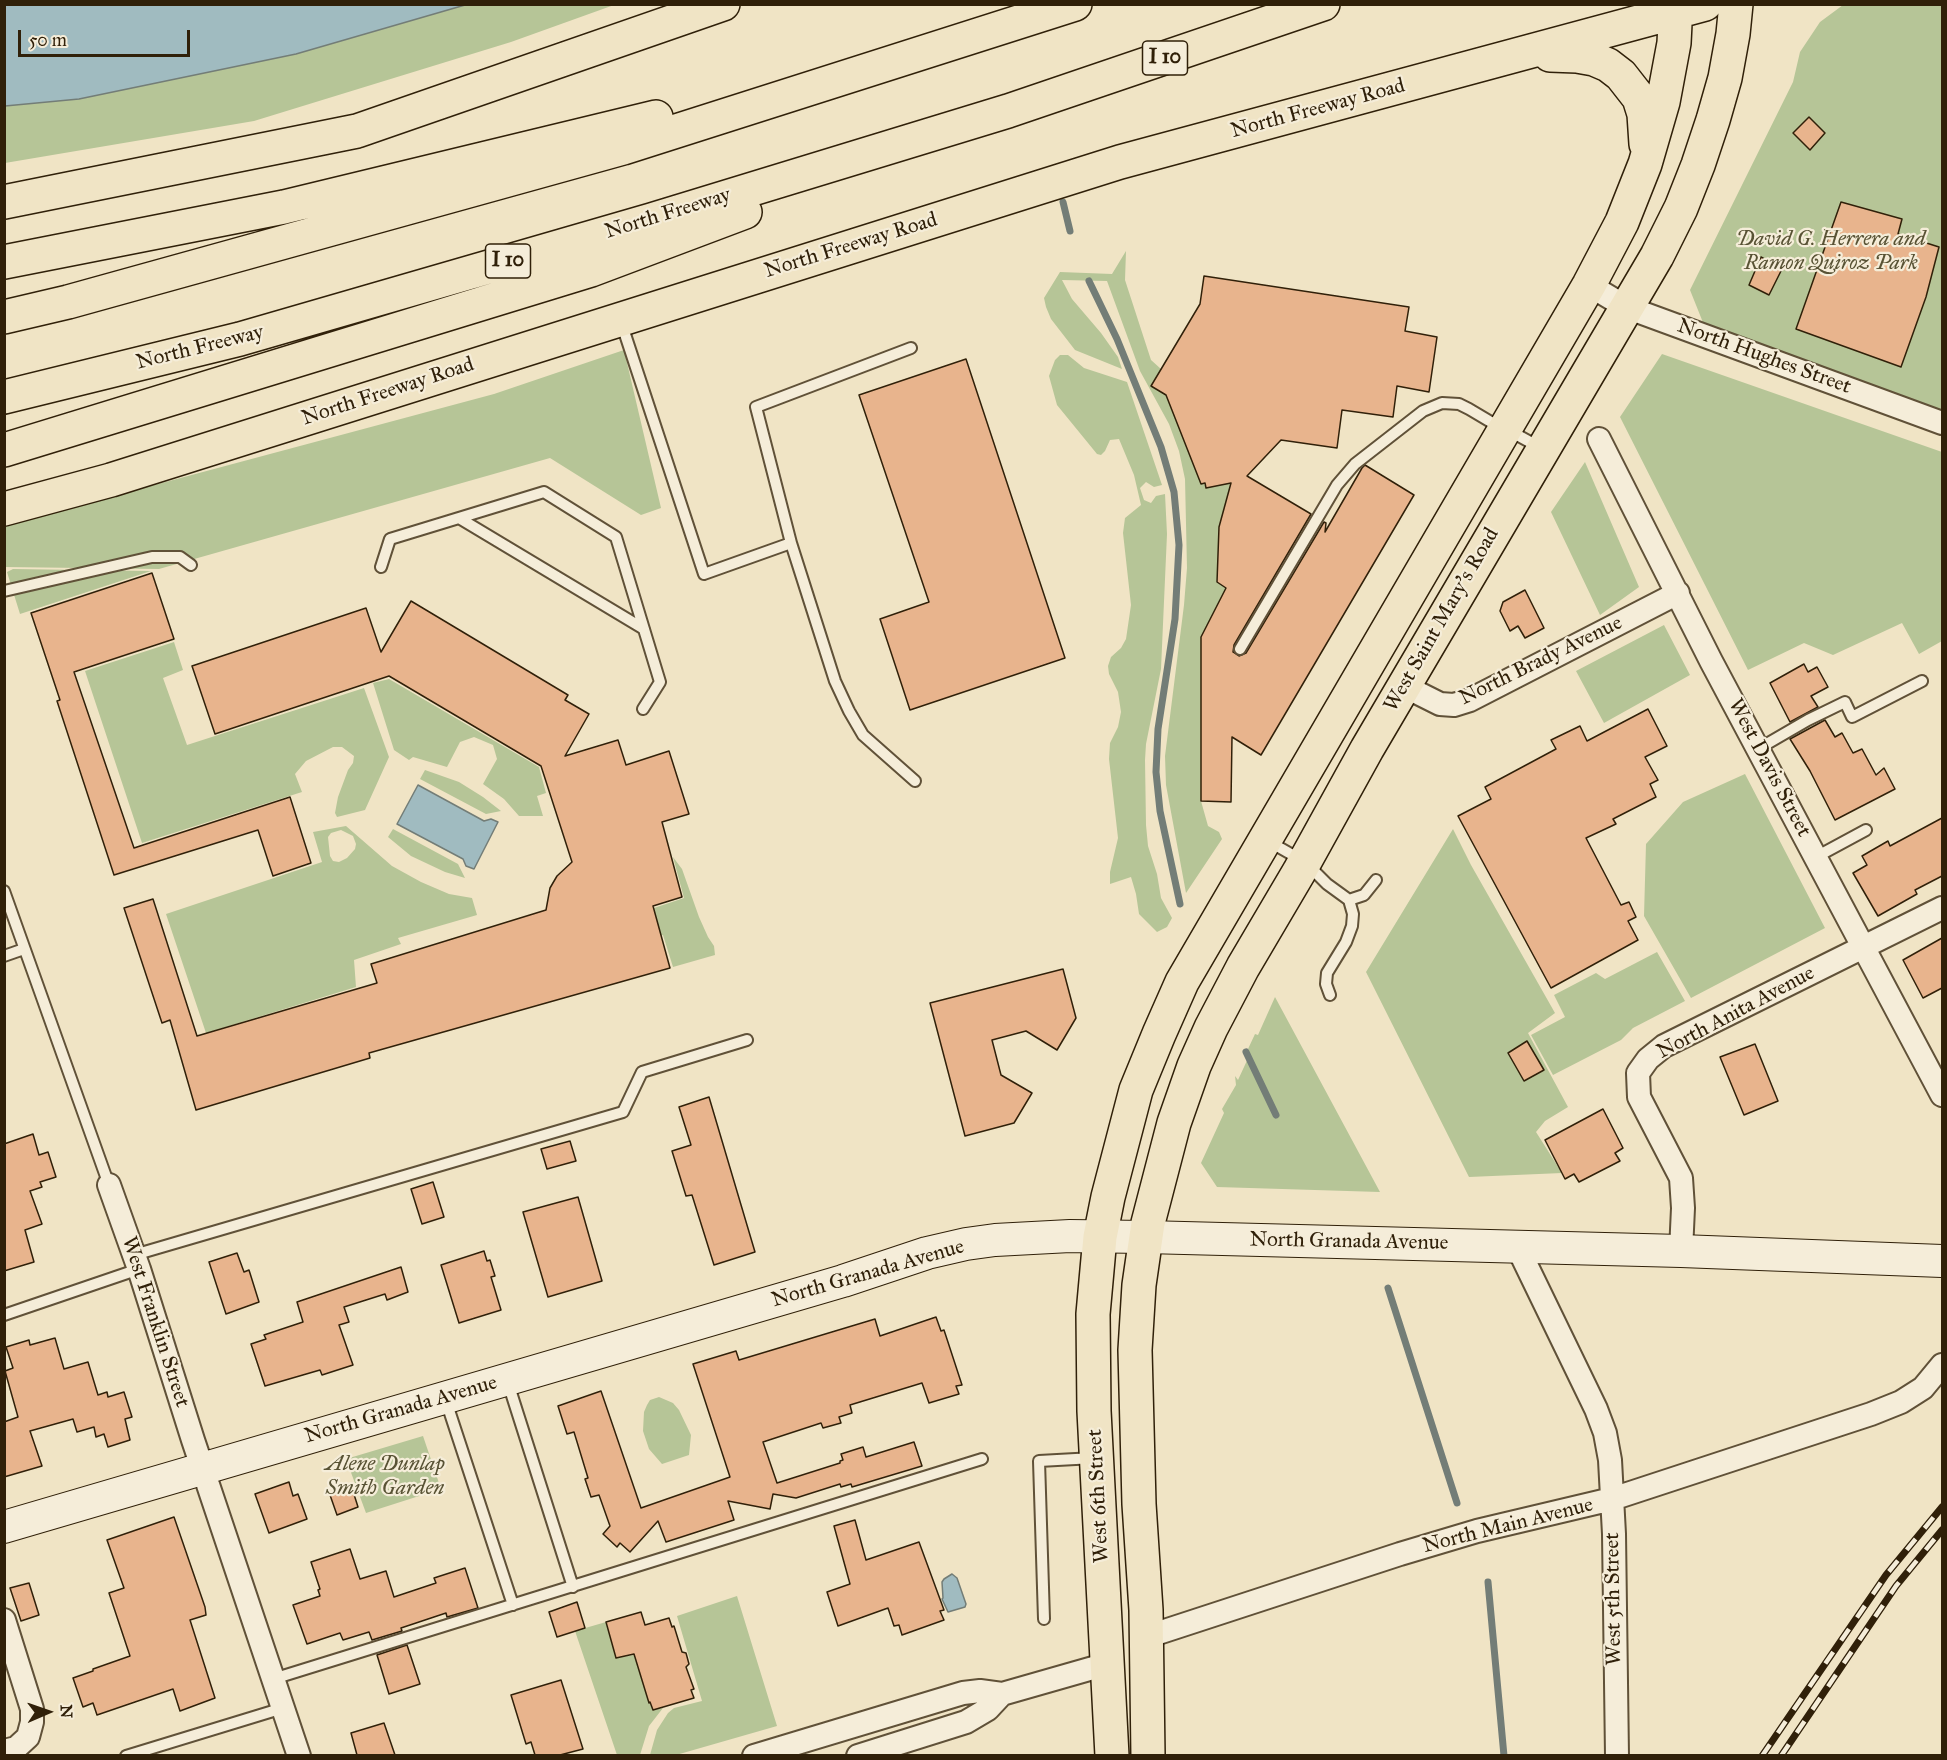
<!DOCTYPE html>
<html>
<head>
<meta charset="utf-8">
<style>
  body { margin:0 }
  #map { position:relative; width:1947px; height:1760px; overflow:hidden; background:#f0e4c5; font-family:"IM FELL Great Primer",serif }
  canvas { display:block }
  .frame { position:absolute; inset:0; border:6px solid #302009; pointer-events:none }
  .north { position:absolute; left:18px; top:1682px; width:60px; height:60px; -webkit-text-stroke:4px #f5edd9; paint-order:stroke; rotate:88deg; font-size:16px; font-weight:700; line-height:24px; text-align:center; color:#302009 }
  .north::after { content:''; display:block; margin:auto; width:21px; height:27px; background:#302009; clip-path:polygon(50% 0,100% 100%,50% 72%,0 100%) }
  .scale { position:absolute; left:18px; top:30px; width:172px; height:27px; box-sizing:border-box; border:3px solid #302009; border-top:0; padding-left:8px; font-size:18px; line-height:21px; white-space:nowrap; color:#302009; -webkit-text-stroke:4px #f5edd9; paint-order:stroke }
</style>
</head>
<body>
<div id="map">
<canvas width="1947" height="1760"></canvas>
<div class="frame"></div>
<div class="north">N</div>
<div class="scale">50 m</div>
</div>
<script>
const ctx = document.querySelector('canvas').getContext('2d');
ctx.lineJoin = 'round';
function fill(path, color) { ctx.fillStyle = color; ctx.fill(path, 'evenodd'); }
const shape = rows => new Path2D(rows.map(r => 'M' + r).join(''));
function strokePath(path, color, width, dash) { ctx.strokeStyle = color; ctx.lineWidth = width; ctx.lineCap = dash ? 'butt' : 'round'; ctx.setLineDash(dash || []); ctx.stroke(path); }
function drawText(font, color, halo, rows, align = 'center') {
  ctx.font = font + ' "IM FELL Great Primer",serif'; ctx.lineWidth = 4.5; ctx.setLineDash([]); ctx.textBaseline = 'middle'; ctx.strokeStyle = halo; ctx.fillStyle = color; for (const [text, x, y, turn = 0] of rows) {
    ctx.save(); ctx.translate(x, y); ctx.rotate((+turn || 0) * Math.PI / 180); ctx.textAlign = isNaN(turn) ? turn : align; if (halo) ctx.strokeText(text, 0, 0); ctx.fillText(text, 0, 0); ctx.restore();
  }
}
fill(shape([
  [4,5,614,5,511,42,254,121,5,163],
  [1843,5,1942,5,1942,410,1704,325,1690,290,1793,82,1800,52,1820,22],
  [1126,251,1125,280,1151,360,1161,369,1166,395,1206,488,1230,483,1230,486,1219,527,1226,588,1201,637,1201,801,1208,826,1219,832,1222,839,1186,893,1166,785,1165,756,1184,605,1187,568,1185,479,1179,451,1169,424,1140,371,1107,281,1062,280,1072,299,1101,333,1118,357,1122,369,1075,350,1051,319,1046,307,1044,298,1060,272,1112,274],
  [624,350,661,508,641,515,550,458,159,569,5,567,5,525,494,394],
  [1662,354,1942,452,1942,641,1919,654,1902,623,1833,655,1804,643,1748,670,1620,417],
  [1060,355,1068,355,1084,368,1127,382,1162,485,1154,487,1146,482,1140,488,1144,500,1151,503,1156,496,1165,494,1167,534,1161,669,1146,744,1145,760,1146,825,1148,846,1157,874,1161,898,1172,918,1167,927,1157,932,1139,914,1136,894,1131,877,1110,884,1110,872,1118,838,1109,759,1110,743,1118,727,1121,712,1118,692,1109,674,1108,666,1111,657,1121,648,1126,639,1131,605,1123,533,1125,518,1141,505,1134,475,1119,439,1110,440,1105,451,1101,455,1097,454,1057,405,1049,376,1055,360],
  [1585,462,1639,587,1600,615,1551,512],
  [13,569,151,571,20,614,7,572],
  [1664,625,1690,675,1604,723,1576,671],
  [174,642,183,670,163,678,187,745,364,688,389,757,365,810,337,817,335,813,338,797,348,770,353,763,354,756,342,747,333,747,306,761,295,774,302,792,142,843,85,671],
  [389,679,539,767,546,793,537,796,543,816,519,816,504,799,483,784,497,759,493,745,474,737,460,742,447,767,413,757,409,760,394,750,373,683],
  [425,770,459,782,483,797,501,811,486,814,420,779],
  [1745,774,1825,928,1691,998,1644,916,1646,844,1683,802],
  [346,826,392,866,421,882,449,894,472,898,477,915,398,938,401,944,354,960,356,987,206,1033,166,914,322,862,313,832],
  [341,830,353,836,356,844,355,849,347,858,339,862,333,861,330,856,328,837,331,833],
  [393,829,458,864,465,878,445,872,411,856,388,837],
  [1453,829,1471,865,1555,1013,1528,1033,1568,1107,1545,1121,1536,1132,1562,1173,1469,1177,1366,972],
  [673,857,682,869,699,917,708,937,714,946,715,955,673,967,663,935,657,937,648,910,684,898],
  [1657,952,1685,1001,1633,1028,1621,1040,1553,1075,1531,1035,1565,1017,1554,995,1596,973,1605,979],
  [1275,997,1380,1192,1217,1187,1201,1163,1224,1113,1222,1109,1236,1085,1235,1076,1238,1080,1250,1054,1248,1049,1255,1034,1258,1035],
  [659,1397,673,1403,679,1410,691,1435,689,1455,662,1464,649,1449,643,1431,644,1412,647,1405,650,1400],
  [423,1436,441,1489,366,1513,346,1459],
  [737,1596,777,1726,676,1755,650,1755,657,1730,668,1713,674,1708,702,1701,677,1616],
  [606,1622,616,1658,634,1655,649,1702,653,1710,663,1708,649,1726,640,1755,617,1755,575,1631]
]), '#b6c597');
const water = shape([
  [5,4,465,4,465,5,296,54,79,99,5,106,5,4],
  [418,785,484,821,491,819,498,822,474,869,466,866,463,859,397,824,418,785],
  [952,1574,957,1578,966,1604,965,1607,948,1612,942,1599,943,1598,942,1582,944,1579,952,1574]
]);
fill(water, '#a0bbc0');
strokePath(water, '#737d77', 1.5);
strokePath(shape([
  [1063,202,1070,231],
  [1089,281,1117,339,1161,447,1174,492,1179,545,1175,619,1158,729,1156,772,1160,811,1180,904],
  [1246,1052,1276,1115],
  [1388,1288,1457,1503],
  [1488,1582,1504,1756]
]), '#737d77', 7);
const building = shape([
  [1809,117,1825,133,1810,150,1793,133,1809,117],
  [1841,202,1902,219,1898,234,1939,247,1926,297,1901,367,1796,329,1841,202],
  [1761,257,1782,269,1769,295,1749,285,1761,257],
  [1204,276,1409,307,1405,331,1437,337,1429,392,1397,386,1393,417,1342,410,1337,448,1281,440,1247,476,1311,514,1234,645,1233,652,1239,656,1246,653,1324,522,1326,523,1325,532,1362,468,1365,465,1414,495,1261,755,1232,737,1231,802,1201,801,1201,637,1226,588,1217,582,1219,527,1231,483,1206,488,1205,483,1201,484,1166,395,1151,386,1200,304,1204,276],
  [966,359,1065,658,910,710,880,619,929,602,859,395,966,359],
  [152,573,174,639,74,672,134,848,290,797,311,863,273,876,258,830,114,875,57,701,60,700,31,613,152,573],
  [1525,590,1544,628,1525,638,1518,626,1510,631,1500,611,1503,602,1525,590],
  [411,601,568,695,565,700,589,714,565,756,618,740,626,765,669,751,689,814,662,822,682,897,653,906,670,968,369,1053,370,1058,196,1110,170,1020,162,1023,124,908,153,899,197,1036,377,983,371,964,546,910,550,888,557,876,572,862,541,766,389,676,215,734,192,666,366,608,381,652,411,601],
  [1804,664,1808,672,1817,667,1828,687,1811,696,1818,707,1790,722,1770,683,1804,664],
  [1648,709,1667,746,1645,757,1658,780,1650,784,1656,797,1613,819,1616,824,1586,838,1621,905,1629,902,1636,917,1628,921,1638,940,1551,988,1458,816,1491,799,1485,787,1556,749,1551,740,1580,726,1587,741,1648,709],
  [1825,720,1835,737,1842,733,1853,753,1862,749,1876,775,1884,768,1895,789,1835,820,1810,771,1790,739,1825,720],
  [1942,818,1942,876,1915,890,1917,894,1878,916,1853,873,1867,865,1862,856,1888,841,1890,846,1942,818],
  [1942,938,1942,988,1923,998,1903,960,1942,938],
  [1063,969,1076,1018,1057,1050,1026,1031,992,1040,1001,1075,1032,1093,1014,1123,965,1136,930,1003,1063,969],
  [1527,1041,1544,1070,1524,1081,1508,1053,1527,1041],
  [1755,1044,1778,1101,1744,1115,1720,1057,1755,1044],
  [709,1097,755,1252,714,1265,692,1195,686,1196,672,1151,691,1145,679,1107,709,1097],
  [1603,1109,1623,1148,1615,1153,1620,1161,1579,1182,1574,1174,1565,1179,1545,1140,1603,1109],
  [33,1134,39,1155,48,1152,56,1177,40,1182,42,1187,30,1191,42,1224,25,1230,34,1262,4,1271,4,1144,33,1134],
  [570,1141,576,1161,547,1169,541,1149,570,1141],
  [433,1182,444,1217,422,1224,411,1189,433,1182],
  [578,1197,602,1281,548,1297,523,1212,578,1197],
  [484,1251,487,1261,490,1260,495,1276,491,1277,501,1310,459,1323,441,1265,484,1251],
  [237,1253,244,1272,249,1270,259,1302,226,1314,209,1262,237,1253],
  [401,1267,408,1292,387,1300,385,1294,344,1307,349,1322,339,1325,353,1365,322,1375,320,1370,265,1386,251,1344,266,1339,264,1335,303,1322,297,1302,401,1267],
  [936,1317,941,1331,944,1330,962,1385,956,1386,959,1394,929,1403,922,1383,850,1405,852,1413,839,1417,841,1423,823,1428,821,1423,763,1442,777,1483,840,1463,840,1461,843,1460,841,1454,863,1447,866,1457,914,1442,922,1466,852,1487,851,1484,841,1487,840,1484,796,1498,773,1494,770,1509,728,1501,734,1520,666,1542,658,1521,630,1552,620,1543,617,1547,603,1534,610,1526,599,1495,591,1497,585,1479,588,1478,574,1432,567,1434,558,1406,601,1391,641,1508,730,1477,693,1364,736,1351,739,1360,875,1319,880,1336,936,1317],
  [55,1338,64,1369,88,1362,98,1395,107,1392,108,1397,124,1392,132,1417,125,1419,130,1440,108,1447,104,1434,96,1437,94,1427,77,1432,73,1419,30,1431,42,1466,4,1477,4,1422,18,1417,5,1371,13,1368,6,1347,29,1340,30,1345,55,1338],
  [289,1482,293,1496,298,1494,307,1519,269,1533,255,1494,289,1482],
  [352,1488,358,1507,337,1515,330,1495,352,1488],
  [174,1517,205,1607,206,1615,190,1620,215,1698,180,1711,173,1689,97,1715,93,1703,83,1707,73,1678,93,1671,93,1669,130,1656,109,1593,124,1588,107,1540,174,1517],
  [855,1520,866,1560,919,1542,944,1610,940,1611,944,1620,902,1635,899,1625,894,1626,888,1608,838,1626,827,1592,850,1584,834,1526,855,1520],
  [350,1549,360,1579,386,1571,394,1597,436,1583,434,1578,465,1568,478,1608,447,1617,446,1613,401,1628,402,1631,372,1640,369,1632,343,1640,340,1633,307,1644,293,1605,320,1596,318,1590,320,1589,311,1562,350,1549],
  [29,1583,39,1615,21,1621,10,1588,29,1583],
  [577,1602,585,1628,557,1637,549,1612,577,1602],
  [641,1612,645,1625,669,1618,672,1627,674,1626,682,1652,686,1653,689,1664,686,1667,694,1689,691,1690,694,1698,653,1710,650,1702,649,1703,634,1654,616,1658,606,1622,641,1612],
  [407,1645,420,1684,389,1694,377,1655,407,1645],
  [561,1680,583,1749,560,1755,535,1755,531,1742,526,1744,511,1695,561,1680],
  [384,1723,395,1755,357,1755,351,1733,384,1723]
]);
fill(building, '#e8b48d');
strokePath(building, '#302009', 1.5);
const service = shape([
  [621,322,704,574,791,543,835,681,849,711,863,735,915,781],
  [1508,430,1541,448],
  [459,518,644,629],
  [791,543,756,407,911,348],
  [381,567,390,539,544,492,616,537,660,682,643,709],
  [4,591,152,557,180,557,191,565],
  [1240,649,1337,485,1355,464,1423,411,1442,403,1459,404,1469,409,1501,428],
  [1758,749,1808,720,1845,702,1852,717,1922,681],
  [1268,841,1305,862,1327,884,1349,900,1353,914,1352,926,1346,942,1327,973,1326,984,1330,995],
  [1816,857,1866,830],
  [4,891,109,1185],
  [1349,900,1364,895,1376,880],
  [4,956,24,949],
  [134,1255,623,1112,642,1072,747,1040],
  [4,1315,139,1269],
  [508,1383,573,1587],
  [446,1401,513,1605],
  [1044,1619,1039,1461,1094,1458],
  [273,1679,982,1459],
  [126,1756,283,1708]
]);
const minor = shape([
  [1589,285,1626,307,1942,423],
  [1599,439,1711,661,1942,1095],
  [1404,686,1440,704,1454,705,1470,700,1678,593],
  [109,1185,139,1269,193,1440,299,1756],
  [1517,1246,1596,1409,1605,1433,1610,1460,1614,1534,1617,1756],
  [1681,1251,1683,1208,1681,1178,1639,1097,1638,1073,1648,1059,1664,1046,1942,908],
  [4,1620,32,1709,32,1722,28,1737,16,1748,4,1751],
  [1146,1637,1400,1554,1477,1531,1612,1499,1871,1414,1901,1402,1923,1388,1942,1365],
  [754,1756,963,1693,980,1691,1002,1694,1107,1664],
  [858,1756,966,1722,988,1709,1002,1694]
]);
const secondary = shape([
  [4,1527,843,1281,927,1253,966,1244,995,1240,1070,1236,1146,1237,1681,1251,1942,1261]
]);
const primary = shape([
  [1550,55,1577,56,1594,59,1608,65,1621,75,1639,98,1644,114,1646,144],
  [4,202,357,131,723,4],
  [4,509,111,480,1120,162,1705,4],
  [1112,1756,1094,1411,1093,1314,1100,1237,1108,1197,1136,1090,1159,1034,1182,982,1589,285,1622,222,1645,164,1663,102,1674,43,1676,4],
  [1148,1756,1146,1610,1139,1504,1135,1350,1139,1285,1148,1223,1174,1123,1194,1066,1211,1028,1243,967,1299,872,1367,749,1657,256,1681,208,1698,165,1713,120,1725,78,1733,34,1736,4]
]);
const motorway = shape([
  [4,262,284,207,656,117],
  [4,317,68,302,623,148,1075,4],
  [4,397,240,339,651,220,1008,111,1323,4],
  [4,450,591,270,745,212]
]);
strokePath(service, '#605138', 14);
strokePath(minor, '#605138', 26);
strokePath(secondary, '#302009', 34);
strokePath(primary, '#302009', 36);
strokePath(motorway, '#302009', 36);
strokePath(service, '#f5edd9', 10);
strokePath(minor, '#f5edd9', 22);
strokePath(secondary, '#f5edd9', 32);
strokePath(primary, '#f0e4c5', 33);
strokePath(motorway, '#f0e4c5', 33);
const rail = shape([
  [1762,1756,1886,1575,1942,1507],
  [1781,1756,1896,1586,1942,1530]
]);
strokePath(rail, '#302009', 7);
strokePath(rail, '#f5edd9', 4.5, [14]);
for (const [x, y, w] of [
  [1165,58,45],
  [508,261,45]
]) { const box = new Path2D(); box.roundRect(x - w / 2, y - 17, w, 34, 4.5); ctx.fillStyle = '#f5edd9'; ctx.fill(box); strokePath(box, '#302009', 1.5); }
drawText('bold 20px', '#302009', null, [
  ["I 10",1165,58],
  ["I 10",508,261]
]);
drawText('21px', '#302009', '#f5edd9', [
  ["North Freeway Road",1318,109,-15],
  ["North Freeway",668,214,-17],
  ["North Freeway Road",851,246,-17],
  ["North Freeway",200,348,-14],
  ["North Hughes Street",1764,357,20],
  ["North Freeway Road",388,392,-18],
  ["West Saint Mary's Road",1442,620,-60],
  ["North Brady Avenue",1541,661,-26],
  ["West Davis Street",1769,768,62],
  ["North Anita Avenue",1736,1013,-28],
  ["North Granada Avenue",1349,1242,1],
  ["North Granada Avenue",868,1274,-16],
  ["West Franklin Street",155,1322,72],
  ["North Granada Avenue",401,1410,-16],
  ["West 6th Street",1099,1496,-93],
  ["North Main Avenue",1508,1526,-14],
  ["West 5th Street",1614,1599,-91]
]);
drawText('italic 21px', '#585234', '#f5edd9', [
  ["David G. Herrera and",1831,240],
  ["Ramon Quiroz Park",1831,264],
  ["Alene Dunlap",385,1465],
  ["Smith Garden",385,1489]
]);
</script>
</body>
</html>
